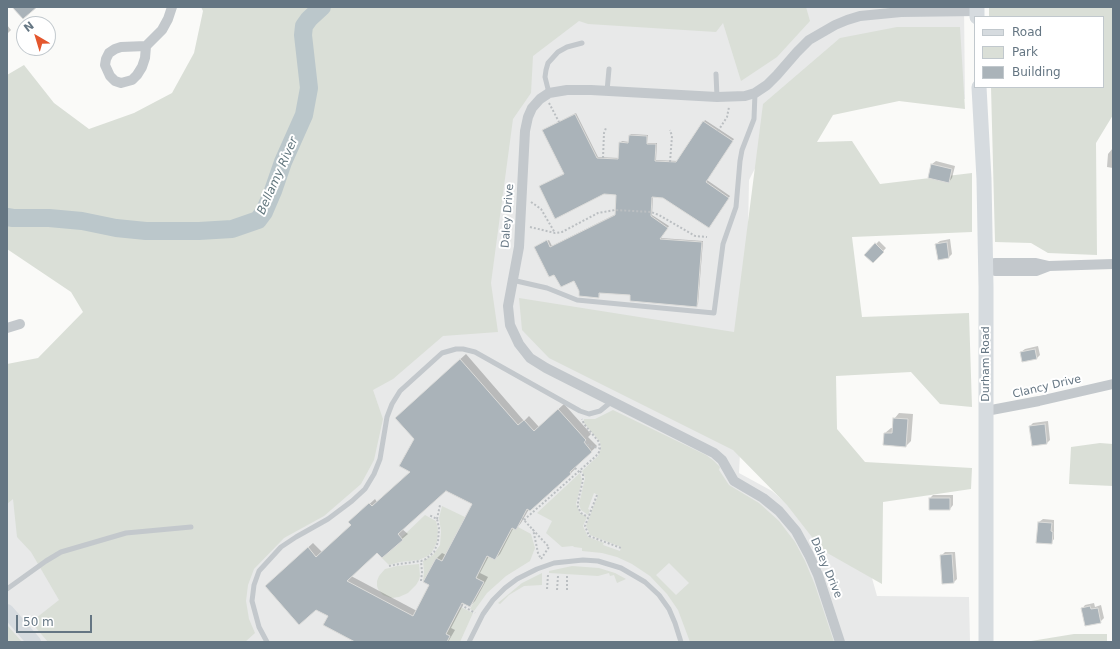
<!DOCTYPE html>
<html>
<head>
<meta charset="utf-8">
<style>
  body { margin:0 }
  #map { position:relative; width:1120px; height:649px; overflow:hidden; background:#fafaf8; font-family:"DejaVu Sans",sans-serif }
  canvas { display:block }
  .frame { position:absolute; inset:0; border:8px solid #657683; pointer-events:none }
  .legend { position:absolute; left:974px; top:16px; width:130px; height:72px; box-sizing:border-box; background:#fff; border:1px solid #c1c8cd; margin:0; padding:5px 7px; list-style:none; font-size:12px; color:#657683 }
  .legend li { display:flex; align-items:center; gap:8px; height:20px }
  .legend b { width:20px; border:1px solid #c1c8cd }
  .north { position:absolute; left:16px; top:16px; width:40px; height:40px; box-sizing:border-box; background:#fff; border:1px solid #c1c8cd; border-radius:50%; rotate:322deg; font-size:11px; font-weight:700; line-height:16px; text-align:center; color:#657683 }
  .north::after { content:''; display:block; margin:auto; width:14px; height:18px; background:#e4572e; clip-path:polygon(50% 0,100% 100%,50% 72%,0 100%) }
  .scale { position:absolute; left:16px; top:615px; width:76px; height:18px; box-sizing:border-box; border:2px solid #657683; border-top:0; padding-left:5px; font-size:12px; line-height:14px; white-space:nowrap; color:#657683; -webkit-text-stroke:3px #fff; paint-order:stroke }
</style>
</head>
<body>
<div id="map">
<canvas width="1120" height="649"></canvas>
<div class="frame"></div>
<ul class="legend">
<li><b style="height:5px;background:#d6dbdf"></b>Road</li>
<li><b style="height:11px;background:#dadfd7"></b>Park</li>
<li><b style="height:11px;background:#aab3b9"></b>Building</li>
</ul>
<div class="north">N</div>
<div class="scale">50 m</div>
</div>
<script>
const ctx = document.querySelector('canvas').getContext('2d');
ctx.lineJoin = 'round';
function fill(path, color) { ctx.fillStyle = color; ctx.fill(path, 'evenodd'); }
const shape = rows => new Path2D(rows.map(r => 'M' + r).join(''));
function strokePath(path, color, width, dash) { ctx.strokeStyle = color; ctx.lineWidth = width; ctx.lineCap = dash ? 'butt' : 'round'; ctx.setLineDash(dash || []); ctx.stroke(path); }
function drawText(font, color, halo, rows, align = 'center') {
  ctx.font = font + ' "DejaVu Sans",sans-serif'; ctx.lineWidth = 4; ctx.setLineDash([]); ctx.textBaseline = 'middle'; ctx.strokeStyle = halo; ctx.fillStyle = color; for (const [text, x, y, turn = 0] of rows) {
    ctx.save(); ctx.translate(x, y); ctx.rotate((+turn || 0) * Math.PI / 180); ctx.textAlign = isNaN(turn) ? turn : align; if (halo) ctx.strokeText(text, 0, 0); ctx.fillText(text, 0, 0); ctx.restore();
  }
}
fill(shape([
  [337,7,964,7,965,99,792,97,749,180,746,334,739,473,772,491,787,504,843,474,877,596,969,597,970,642,7,642,7,389,115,309]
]), '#e8e9e9');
fill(shape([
  [201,7,806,7,810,21,777,57,741,81,723,23,716,32,588,24,579,21,533,56,531,93,513,119,491,283,498,332,443,336,393,379,373,390,383,419,374,460,361,484,324,516,284,538,254,569,248,585,246,601,249,619,255,633,245,642,48,642,31,622,59,600,31,552,17,537,13,499,7,504,7,364,38,358,83,312,71,292,7,249,7,75,24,65,54,103,89,129,134,113,172,93,194,53,203,11],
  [989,7,1113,7,1113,115,1096,143,1097,255,1048,253,1031,243,995,242,991,87,1103,87,1103,17,989,17],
  [897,27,960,27,965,109,899,101,833,115,817,142,852,141,880,184,972,173,972,232,852,237,862,317,969,313,972,407,940,404,911,372,836,376,837,429,865,462,972,468,971,489,883,502,882,584,822,550,787,505,733,450,549,358,522,330,519,298,734,332,763,104,840,38],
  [613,410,706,455,714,461,720,467,719,470,729,485,759,503,779,521,795,542,805,561,815,585,834,642,690,642,678,610,667,594,650,576,632,564,617,557,602,553,582,551,582,548,574,547,573,546,562,547,546,533,552,521,537,513,580,473,582,480,576,504,580,513,587,517,583,526,588,537,604,543,603,545,620,551,621,547,590,535,588,530,586,526,598,495,594,493,588,509,590,510,588,515,581,510,579,504,585,478,582,471,598,456,601,449,600,442,584,423,584,419,595,419],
  [669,563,689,583,676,595,656,575],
  [1100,443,1113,444,1113,486,1069,484,1071,447],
  [442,506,465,517,442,561,436,558,423,582,424,571,423,561,433,555,440,545,441,531,439,518],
  [425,515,436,521,438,529,437,542,432,552,428,556,419,560,400,562,389,565,382,558,403,540,401,538],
  [518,527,531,534,535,548,530,561,506,576,487,593,474,611,470,609,484,583,476,578,487,556,495,560,512,528],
  [419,564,420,576,419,580,416,585,408,593,399,597,391,598,383,595,378,589,377,586,377,581,379,576,385,569,397,566],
  [572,566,599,568,615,573,626,579,617,583,614,575,610,576,609,573,598,576,549,573,549,571],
  [542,573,542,585,524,586,509,595,500,604,498,603,522,583],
  [461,607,473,613,460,642,447,642,450,636,446,634],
  [7,625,22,642,7,642],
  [1074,634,1107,634,1107,642,1025,642]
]), '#dadfd7');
fill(shape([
  [7,25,11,30,7,34],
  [576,113,598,157,619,158,620,143,622,141,629,142,630,135,631,134,648,135,647,143,657,143,656,160,678,161,705,120,734,139,707,180,730,196,710,226,663,197,653,196,652,215,669,226,661,238,703,241,698,304,697,305,631,294,600,292,599,297,580,291,574,279,535,247,549,240,552,246,616,214,617,194,542,185,565,173,545,129],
  [1113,148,1113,168,1107,167,1108,154],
  [936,161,955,166,952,178,949,182,932,164],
  [950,239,952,254,949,257,936,244,940,241],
  [879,241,886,248,873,262,865,255],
  [1038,346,1040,355,1037,358,1021,352,1025,349],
  [466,354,524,421,529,416,539,427,564,404,591,434,588,437,597,446,575,467,576,468,571,473,530,510,529,509,521,523,516,529,514,527,500,554,495,559,489,556,480,573,488,577,475,601,470,606,464,603,451,628,455,630,448,642,357,642,330,616,271,581,313,543,322,552,352,525,355,517,375,499,377,502,411,471,415,439,401,413],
  [446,489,473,504,446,555,442,553,437,558,424,582,430,585,417,611,351,576,378,552,382,557,402,539,408,534,402,529],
  [899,413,913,414,911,441,906,446,885,433,891,428,893,428,894,419],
  [1048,421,1050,440,1047,443,1030,426,1033,423],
  [933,495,953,495,953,505,950,509,930,498],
  [1043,519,1054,520,1054,539,1051,543,1038,542,1039,522],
  [945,552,955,552,957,579,954,582,941,556],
  [1094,603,1095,607,1101,605,1104,618,1100,622,1082,609,1085,605]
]), '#0003');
strokePath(shape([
  [7,217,13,218,49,218,82,221,116,228,146,231,199,231,232,229,258,220,264,212,273,191,283,162,304,115,309,88,303,35,304,26,309,19,322,7]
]), '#bbc7cb', 18);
const building = shape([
  [12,7,37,7,23,19,12,7],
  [575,114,597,158,618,159,619,142,628,143,629,135,647,136,647,144,656,144,655,161,676,162,703,121,733,141,706,182,729,198,709,228,663,198,652,197,651,216,668,228,660,239,702,242,697,307,630,301,630,295,599,293,599,298,579,296,579,291,574,281,561,287,554,275,549,277,534,247,547,240,550,247,615,215,616,195,604,194,555,219,539,186,564,174,542,130,575,114],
  [931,164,952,169,949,183,928,178,931,164],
  [947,242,949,258,938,260,935,244,947,242],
  [875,243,884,252,873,263,864,255,875,243],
  [1035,349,1037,359,1022,362,1020,352,1035,349],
  [460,359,518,425,524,420,534,431,558,409,586,440,584,442,592,452,570,472,571,474,530,511,527,509,516,530,512,528,495,560,487,556,476,578,484,582,470,607,462,603,446,634,450,636,447,642,355,642,323,625,328,616,316,610,299,625,265,586,308,547,316,557,351,525,348,522,369,503,372,506,410,472,399,466,414,439,395,418,460,359],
  [446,491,472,504,442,561,436,558,423,582,429,585,413,616,347,581,377,553,382,558,403,540,398,534,446,491],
  [893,418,908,419,906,447,883,445,884,433,892,433,893,418],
  [1045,424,1047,444,1032,446,1029,426,1045,424],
  [929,498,950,498,950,510,929,510,929,498],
  [1038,522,1052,523,1051,531,1053,532,1052,544,1036,543,1038,522],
  [952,554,954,583,942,584,940,555,952,554],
  [1090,606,1091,609,1098,608,1101,623,1085,626,1081,608,1090,606]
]);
fill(building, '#aab3b9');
strokePath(building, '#dcdcda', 1);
strokePath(shape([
  [549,103,559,122],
  [718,131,727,117,729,107],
  [603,158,604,133,606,128],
  [670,162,672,136,670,130],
  [531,202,541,209,555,233],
  [530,227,555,233,562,232,598,213,615,210,651,212,659,215,695,236,707,237],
  [585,441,589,446,599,448],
  [575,468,579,472],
  [580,471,583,475,583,480,578,501,578,507,581,513,588,517],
  [597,495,585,526,589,536,621,548],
  [522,518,549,547,541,559,538,553,533,529],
  [437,519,440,505],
  [524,520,596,456,599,452,600,448,599,442,584,424,582,419],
  [389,566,399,564,421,561,426,559,434,552,438,542,439,528,437,519,429,515],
  [421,581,422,572,421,561],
  [547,589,548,575],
  [557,590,558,576],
  [567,590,567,576],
  [461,605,475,613]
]), '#bbbfc2', 2, [2, 2]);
strokePath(shape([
  [716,74,717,97],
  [607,91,609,69],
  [549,93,545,77,546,70,548,63,558,52,567,47,582,43],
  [512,280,547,288,577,300,714,313,723,244,736,207,740,161,742,150,754,119,755,93],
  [7,589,46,561,61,552,126,533,191,527],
  [267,642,259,627,252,601,254,585,259,571,281,547,296,537,328,519,352,501,365,489,374,474,380,459,387,417,392,404,400,391,442,353,456,349,463,349,475,352,580,411,589,414,600,411,611,402],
  [469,642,483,614,493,600,505,588,517,579,537,569,554,563,583,560,598,561,621,568,645,582,659,595,669,609,675,623,681,642]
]), '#c3c8cc', 5);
strokePath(shape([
  [146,46,145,58,142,67,137,75,132,80,121,83,115,81,110,76,105,65,106,59,109,53,115,49,121,47,146,46,162,30,168,19,172,7],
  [995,263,1036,263,1049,266,1036,271,995,271,986,266,995,263],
  [1049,266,1113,264],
  [7,328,20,324],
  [986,411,1039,401,1113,384],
  [840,642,818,575,809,555,796,531,779,511,763,498,734,481,722,460,714,453,546,368,530,358,519,344,510,325,508,306,519,247,525,131,528,117,532,108,540,99,549,93,567,90,591,90,717,97,745,96,755,93,767,85,777,75,797,52,809,40,835,25,847,20,860,16,901,12,977,11]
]), '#c3c8cc', 10);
strokePath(shape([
  [7,611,34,642]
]), '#d6dbdf', 14);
strokePath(shape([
  [977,17,977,7],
  [979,87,984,179,986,287,986,642]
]), '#d6dbdf', 15);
drawText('11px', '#657683', '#fff', [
  ["Daley Drive",508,216,-86],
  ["Durham Road",986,364,-90],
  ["Clancy Drive",1047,387,-13],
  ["Daley Drive",826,568,67]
]);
drawText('italic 12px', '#60757c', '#fff', [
  ["Bellamy River",278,176,-66]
]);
</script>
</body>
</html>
